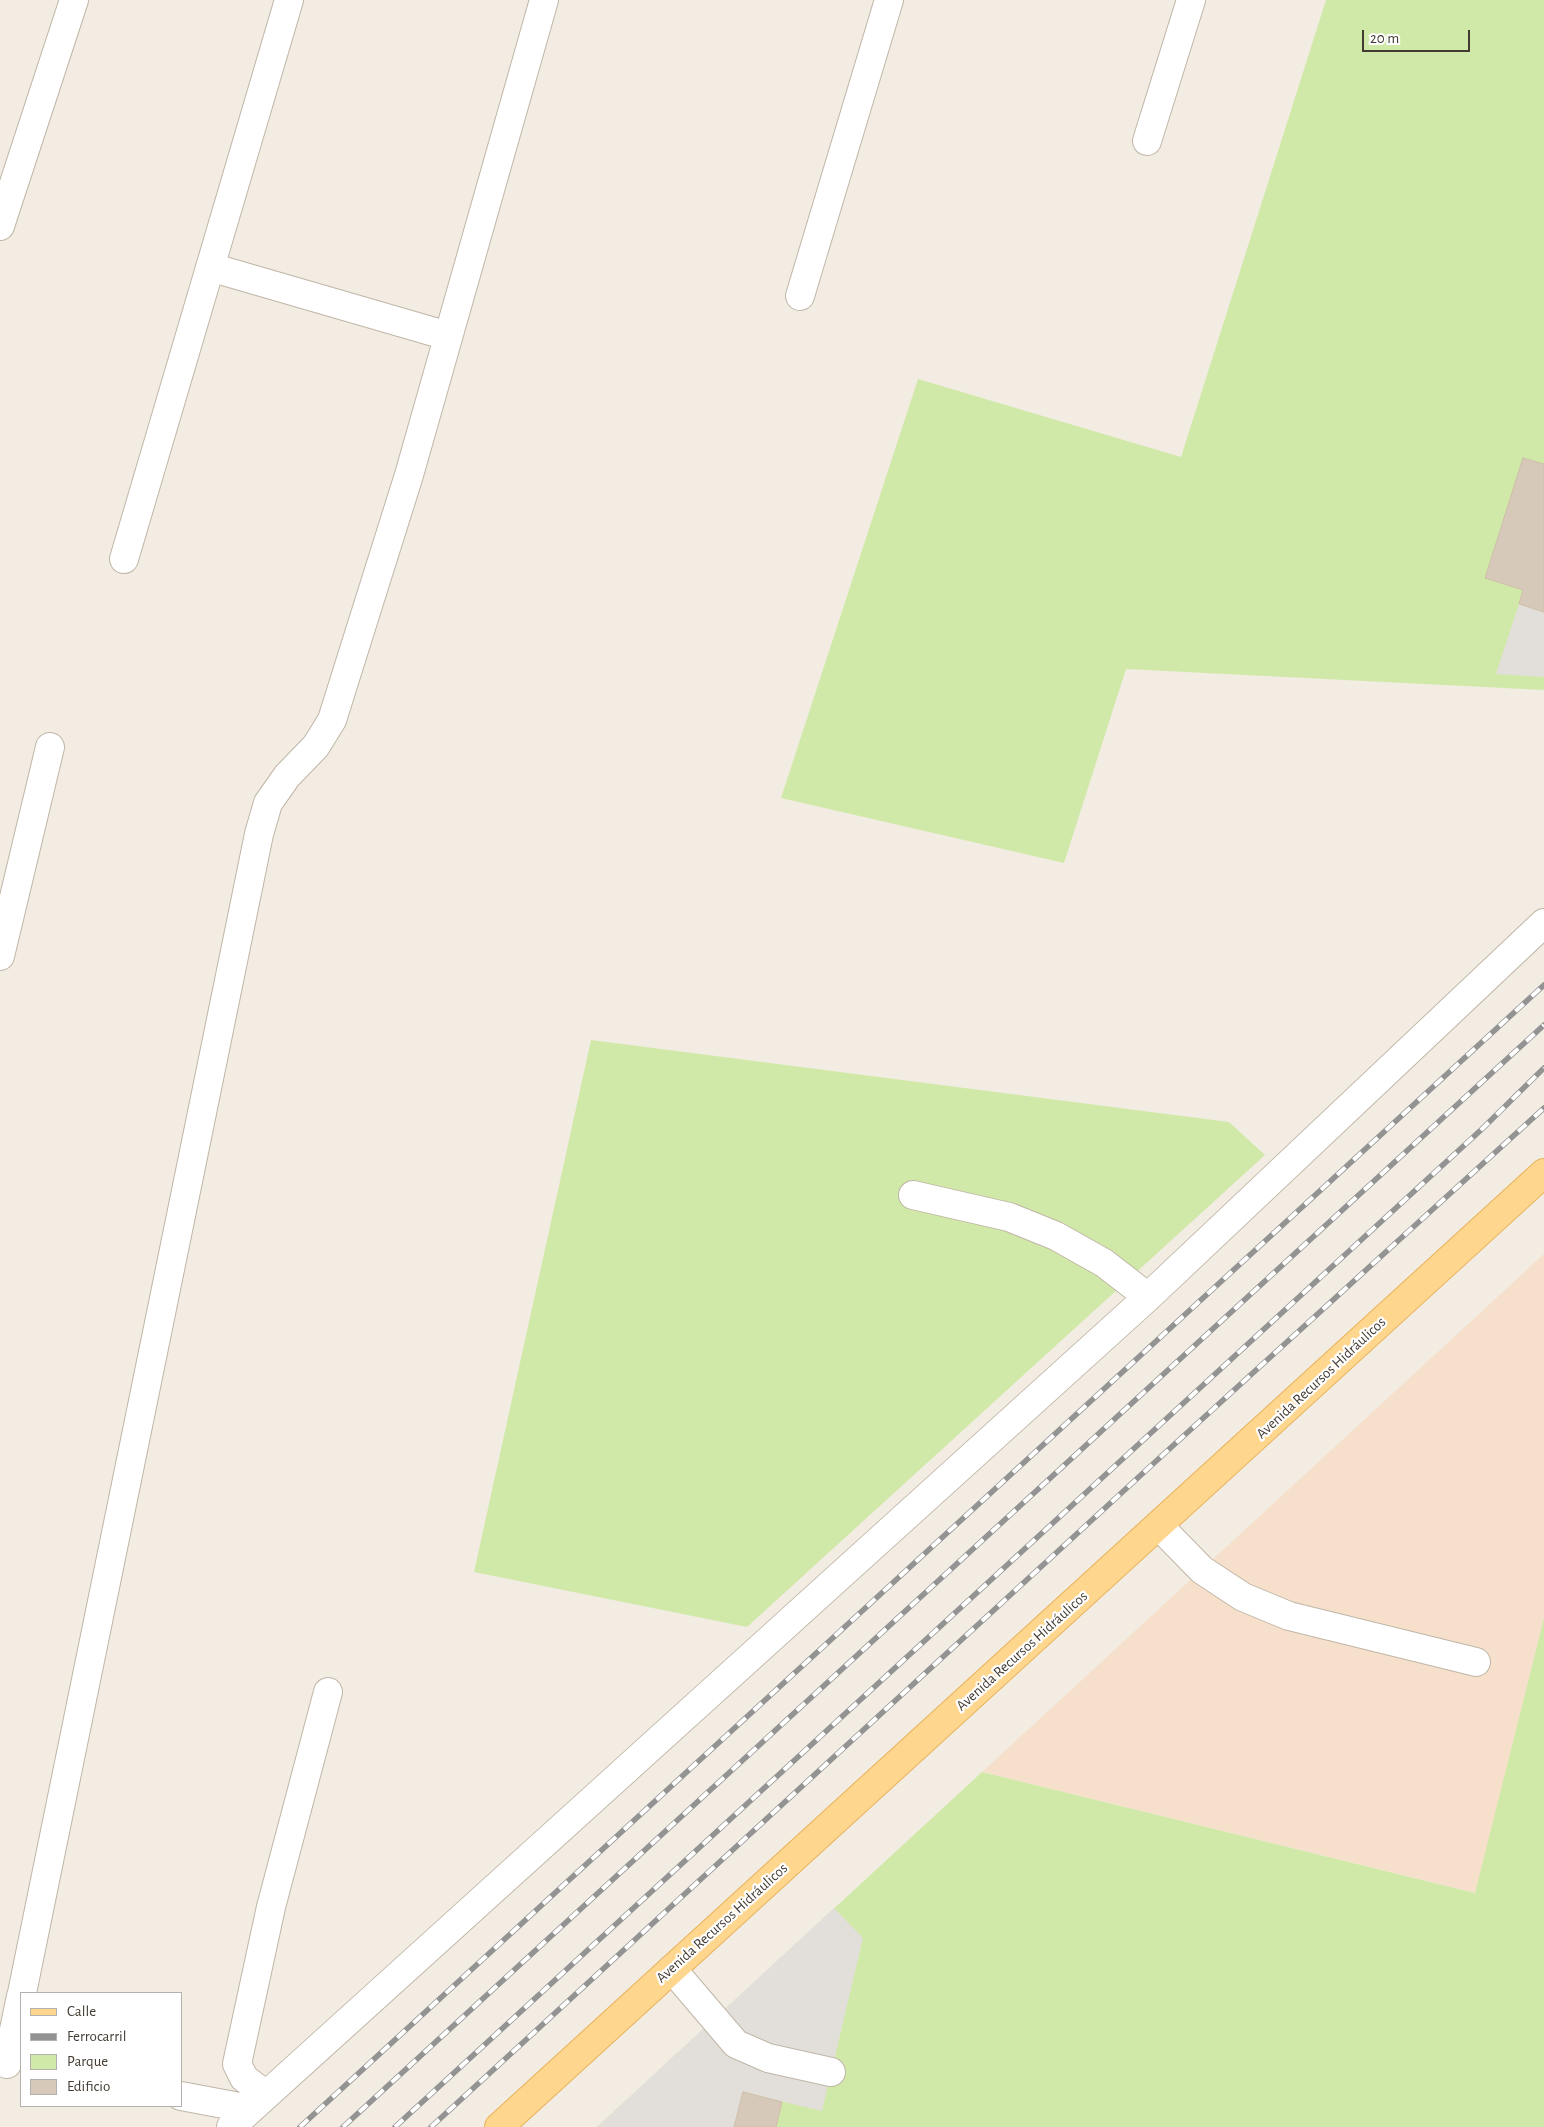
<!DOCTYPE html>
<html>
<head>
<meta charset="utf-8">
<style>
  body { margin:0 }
  #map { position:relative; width:1544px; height:2127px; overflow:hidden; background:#f2ece2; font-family:"Alegreya Sans",sans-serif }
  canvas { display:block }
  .legend { position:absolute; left:20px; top:1992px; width:162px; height:115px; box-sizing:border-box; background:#fff; border:1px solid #b4b1ad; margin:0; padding:6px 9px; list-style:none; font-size:15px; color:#433b32 }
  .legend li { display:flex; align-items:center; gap:10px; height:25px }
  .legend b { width:25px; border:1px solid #b4b1ad }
  .scale { position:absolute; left:1362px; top:30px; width:108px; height:22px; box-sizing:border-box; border:2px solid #433b32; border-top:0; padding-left:6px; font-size:15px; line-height:18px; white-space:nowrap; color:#433b32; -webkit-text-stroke:4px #fff; paint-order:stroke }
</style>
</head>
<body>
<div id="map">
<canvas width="1544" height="2127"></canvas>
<ul class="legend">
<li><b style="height:6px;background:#ffd68e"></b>Calle</li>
<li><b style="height:6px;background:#939393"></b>Ferrocarril</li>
<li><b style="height:14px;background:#d1e9a8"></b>Parque</li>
<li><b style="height:14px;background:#d7c9ba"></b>Edificio</li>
</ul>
<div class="scale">20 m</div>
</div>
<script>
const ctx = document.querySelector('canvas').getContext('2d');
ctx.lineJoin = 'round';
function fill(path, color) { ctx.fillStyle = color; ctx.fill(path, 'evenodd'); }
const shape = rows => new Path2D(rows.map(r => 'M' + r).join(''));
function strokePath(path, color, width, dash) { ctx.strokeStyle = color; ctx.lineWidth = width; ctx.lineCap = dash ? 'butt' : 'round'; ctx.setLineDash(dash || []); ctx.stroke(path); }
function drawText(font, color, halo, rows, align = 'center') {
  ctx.font = font + ' "Alegreya Sans",sans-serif'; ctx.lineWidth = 4.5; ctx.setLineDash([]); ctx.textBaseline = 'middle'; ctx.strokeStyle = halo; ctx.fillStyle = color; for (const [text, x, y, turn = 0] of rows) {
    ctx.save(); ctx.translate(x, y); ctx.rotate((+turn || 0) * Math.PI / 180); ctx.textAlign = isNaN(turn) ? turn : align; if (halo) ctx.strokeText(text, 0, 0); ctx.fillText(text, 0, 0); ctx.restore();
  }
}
fill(shape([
  [1544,1254,1544,1618,1476,1893,982,1772]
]), '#f6e0cb');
fill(shape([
  [1326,0,1544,0,1544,690,1126,669,1064,863,781,798,918,379,1181,457],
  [591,1040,1229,1122,1265,1155,747,1627,474,1572],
  [1544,1618,1544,2127,597,2127,982,1772,1475,1893]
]), '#d1e9a8');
fill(shape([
  [1519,604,1544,612,1544,677,1496,674],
  [834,1908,863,1938,822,2111,743,2092,734,2127,597,2127]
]), '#e2dfdb');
const building = shape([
  [1523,458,1544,464,1544,612,1519,604,1523,590,1485,578,1523,458],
  [743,2092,782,2102,776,2127,734,2127,743,2092]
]);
fill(building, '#d7c9ba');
strokePath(building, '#cfbeaa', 1);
const minor = shape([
  [1147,141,1191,0],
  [0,226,74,0],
  [210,267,448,336],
  [800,296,889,0],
  [124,559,289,0],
  [0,956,50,747],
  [913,1195,1009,1217,1056,1236,1104,1263,1148,1297],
  [1159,1526,1202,1570,1243,1597,1289,1616,1476,1662],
  [672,1969,736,2044,768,2058,831,2072],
  [22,1993,259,834,268,803,287,776,316,746,332,720,409,475,544,0],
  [7,2064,21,1996],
  [266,2095,244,2078,237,2064,271,1907,328,1692],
  [181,2096,250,2109],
  [231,2127,1148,1297,1544,923]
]);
const major = shape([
  [499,2127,1544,1173]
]);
strokePath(minor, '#c0b6a7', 30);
strokePath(major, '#e8b25a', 30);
strokePath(minor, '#fff', 28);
strokePath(major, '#ffd68e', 28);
const rail = shape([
  [300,2127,1544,985],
  [343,2127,1544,1025],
  [395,2127,1482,1129,1544,1068],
  [431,2127,1166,1452,1544,1108]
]);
strokePath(rail, '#939393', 5.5);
strokePath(rail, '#fff', 4, [11]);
drawText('15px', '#433b32', '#fff', [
  ["Avenida Recursos Hidráulicos",1321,1378,-43],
  ["Avenida Recursos Hidráulicos",1022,1651,-42],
  ["Avenida Recursos Hidráulicos",722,1923,-42]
]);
</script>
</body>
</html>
